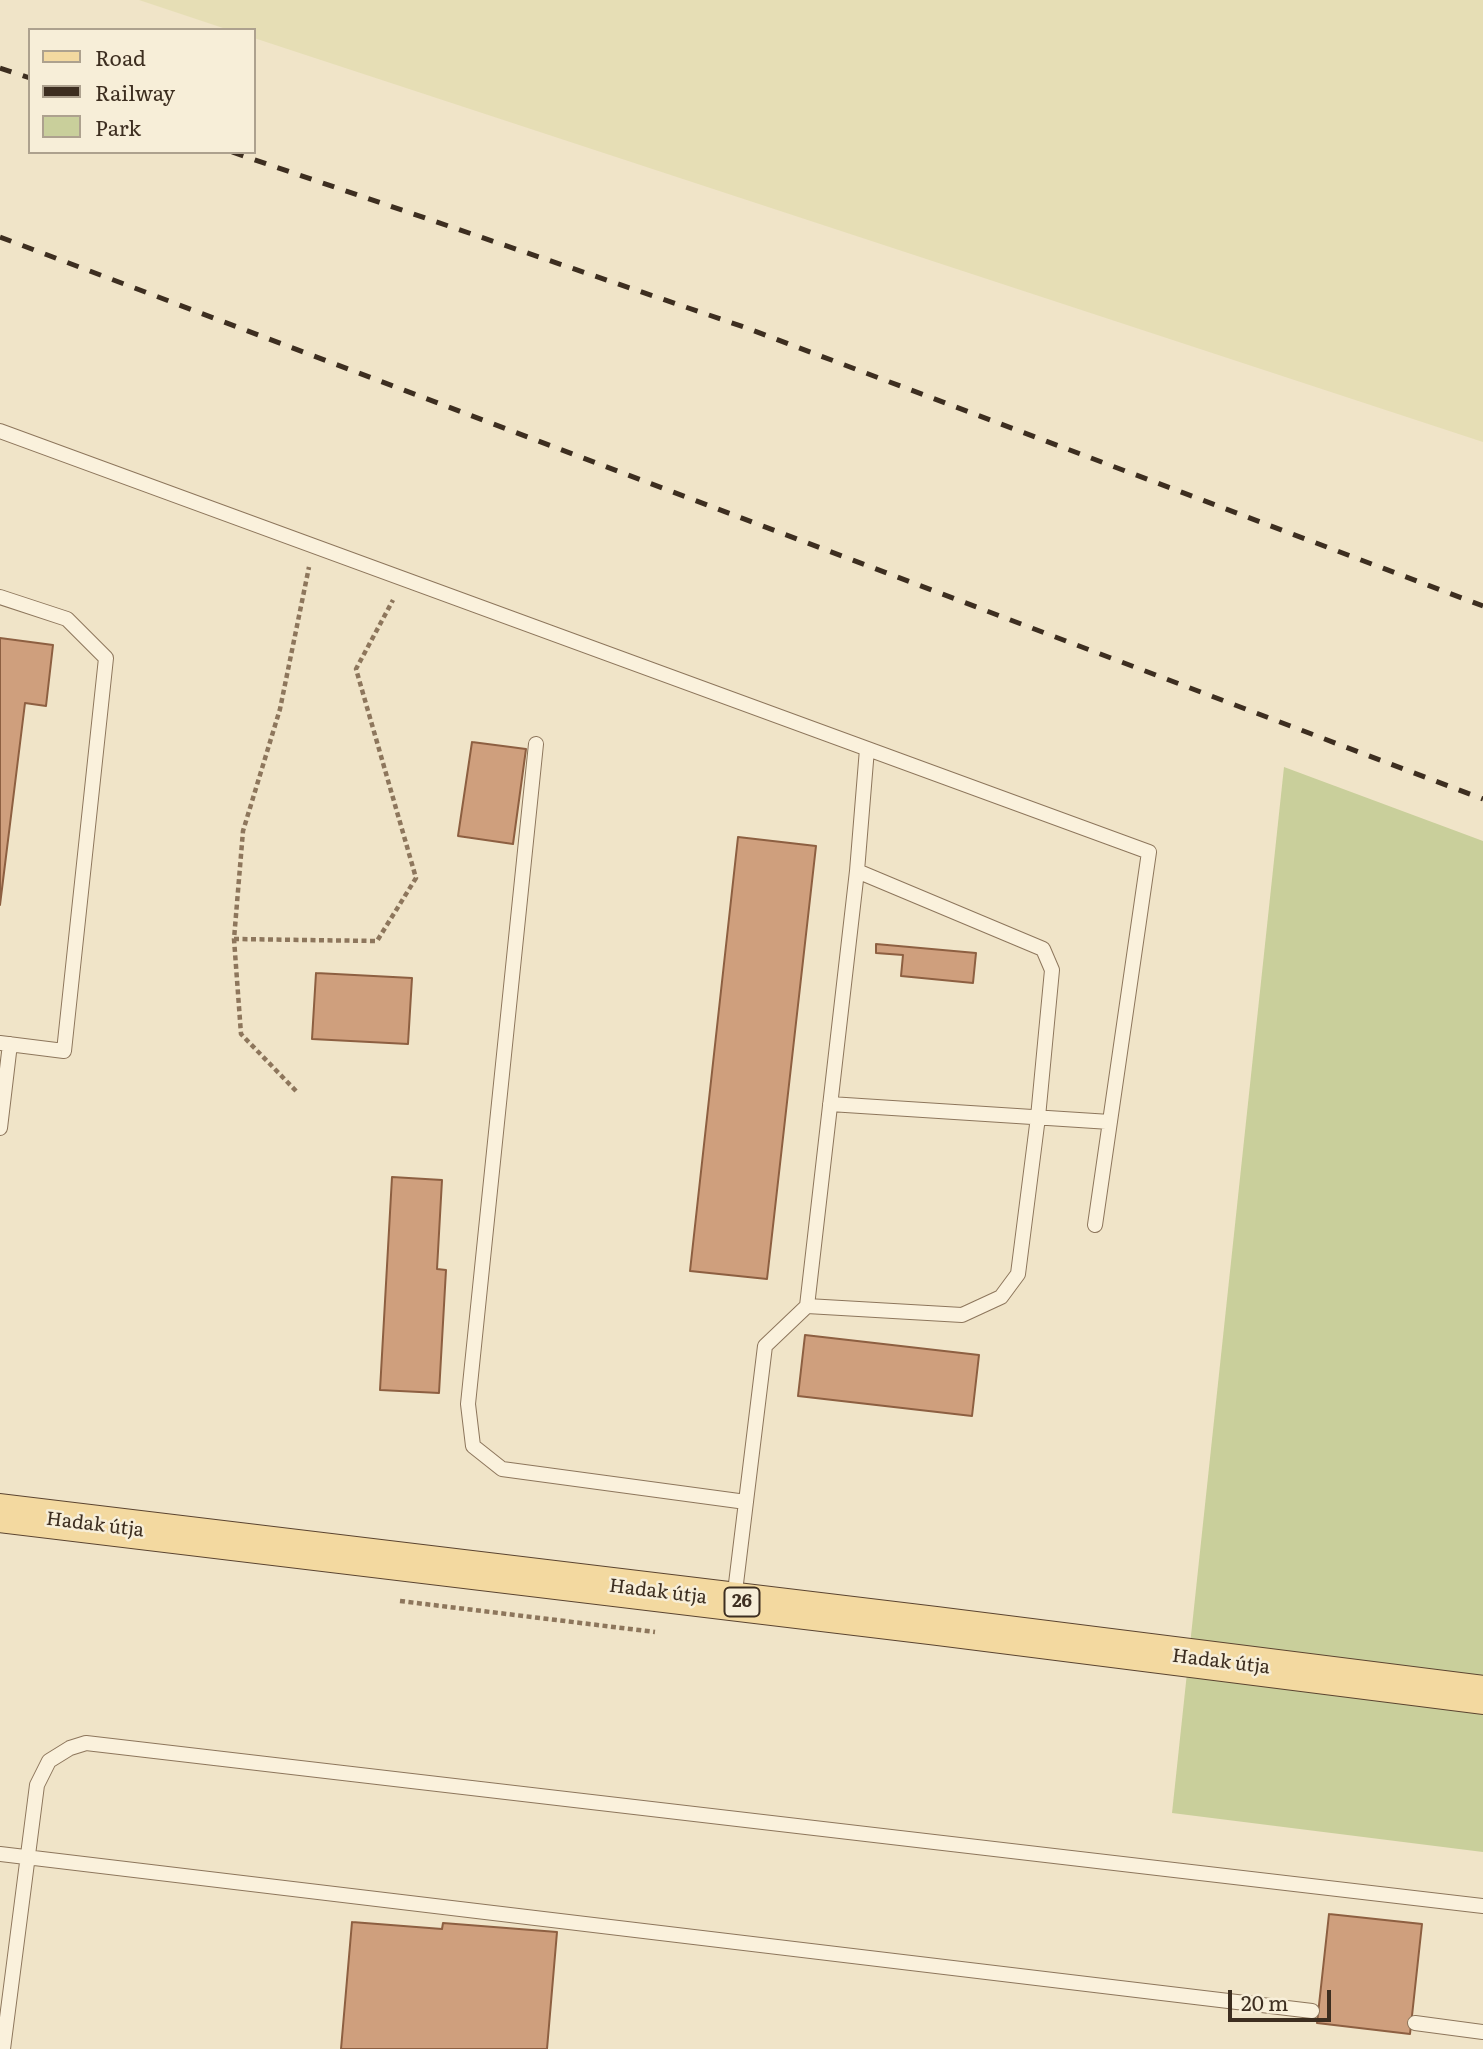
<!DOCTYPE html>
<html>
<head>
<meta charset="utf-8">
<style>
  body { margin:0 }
  #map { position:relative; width:1483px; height:2049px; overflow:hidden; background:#f0e4c8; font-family:Literata,serif }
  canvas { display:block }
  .legend { position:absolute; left:28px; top:28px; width:228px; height:126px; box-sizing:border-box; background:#f7eed8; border:2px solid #ada18e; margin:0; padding:9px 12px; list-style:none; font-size:21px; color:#3d2e20 }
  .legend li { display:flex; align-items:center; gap:14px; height:35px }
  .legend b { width:35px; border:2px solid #ada18e }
  .scale { position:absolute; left:1228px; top:1990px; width:103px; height:32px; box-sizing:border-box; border:4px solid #3d2e20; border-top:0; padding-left:9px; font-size:21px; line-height:24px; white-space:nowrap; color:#3d2e20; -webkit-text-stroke:5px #f7eed8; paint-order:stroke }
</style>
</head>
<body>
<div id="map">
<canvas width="1483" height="2049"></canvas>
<ul class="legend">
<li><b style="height:9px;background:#f3d9a0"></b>Road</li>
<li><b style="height:9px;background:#3d2e20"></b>Railway</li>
<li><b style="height:19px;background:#c9cf9b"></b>Park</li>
</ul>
<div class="scale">20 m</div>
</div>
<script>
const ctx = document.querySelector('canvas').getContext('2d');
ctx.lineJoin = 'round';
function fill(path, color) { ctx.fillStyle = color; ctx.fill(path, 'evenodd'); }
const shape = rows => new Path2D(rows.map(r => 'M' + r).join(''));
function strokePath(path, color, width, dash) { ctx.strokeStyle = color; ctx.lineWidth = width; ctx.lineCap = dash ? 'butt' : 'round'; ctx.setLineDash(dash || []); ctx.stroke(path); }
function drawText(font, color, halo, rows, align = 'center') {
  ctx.font = font + ' Literata,serif'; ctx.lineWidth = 5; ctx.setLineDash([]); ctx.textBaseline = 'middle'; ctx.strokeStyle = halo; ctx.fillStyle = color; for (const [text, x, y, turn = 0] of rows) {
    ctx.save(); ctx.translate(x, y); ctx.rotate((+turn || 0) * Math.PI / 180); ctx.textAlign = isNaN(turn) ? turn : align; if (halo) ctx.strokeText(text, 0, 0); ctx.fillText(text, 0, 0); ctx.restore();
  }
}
fill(shape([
  [139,0,1483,0,1483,442,254,38,254,30,229,30]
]), '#e6deb5');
fill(shape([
  [1284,767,1483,841,1483,1852,1172,1813]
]), '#c9cf9b');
const building = shape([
  [0,638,53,645,46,706,25,703,0,905,0,638],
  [472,742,526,749,513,844,458,836,472,742],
  [738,837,816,846,767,1279,690,1271,738,837],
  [876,944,976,953,973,983,901,976,903,955,876,953,876,944],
  [316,973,412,978,408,1044,312,1039,316,973],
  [392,1177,442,1180,437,1269,446,1270,439,1393,380,1390,392,1177],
  [805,1335,979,1355,972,1416,798,1396,805,1335],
  [1329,1914,1422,1924,1410,2034,1317,2023,1329,1914],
  [352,1922,442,1929,443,1923,557,1932,547,2049,341,2049,352,1922]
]);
fill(building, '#cf9f7d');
strokePath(building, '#8d5f41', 2);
const service = shape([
  [0,431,1149,852,1095,1225],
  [0,597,67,619,106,658,64,1051,0,1043],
  [536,744,468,1404,473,1446,502,1469,746,1502],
  [857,871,1043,949,1052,970,1038,1117,1018,1274,1001,1297,962,1315,807,1306,857,871,867,749],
  [830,1104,1110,1122],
  [0,1128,10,1044],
  [734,1600,765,1346,807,1306],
  [0,1854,1312,2011],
  [1415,2023,1483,2032],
  [3,2049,37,1785,49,1761,70,1748,86,1743,1483,1906]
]);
const primary = shape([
  [0,1513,937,1626,1483,1695]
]);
strokePath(service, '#8d765c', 16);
strokePath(primary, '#5b4430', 40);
strokePath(shape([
  [234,939,377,941,416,878,356,669,393,600],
  [296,1091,241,1034,234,939,243,831,280,709,309,567],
  [400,1601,655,1632]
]), '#8d765c', 4.5, [5, 3.5]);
strokePath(service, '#faf1dc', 14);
strokePath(primary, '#f3d9a0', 38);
strokePath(shape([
  [0,68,30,78],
  [232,152,744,327,1483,606],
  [0,237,1483,799]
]), '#3d2e20', 5, [12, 12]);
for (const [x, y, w] of [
  [742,1602,35]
]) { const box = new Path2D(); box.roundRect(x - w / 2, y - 14.5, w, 29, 5); ctx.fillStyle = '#f7eed8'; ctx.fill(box); strokePath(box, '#3d2e20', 2); }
drawText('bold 18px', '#3d2e20', null, [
  ["26",742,1602]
]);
drawText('19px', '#3d2e20', '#f7eed8', [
  ["Hadak útja",95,1525,7],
  ["Hadak útja",658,1592,7],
  ["Hadak útja",1221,1662,7]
]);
</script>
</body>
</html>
